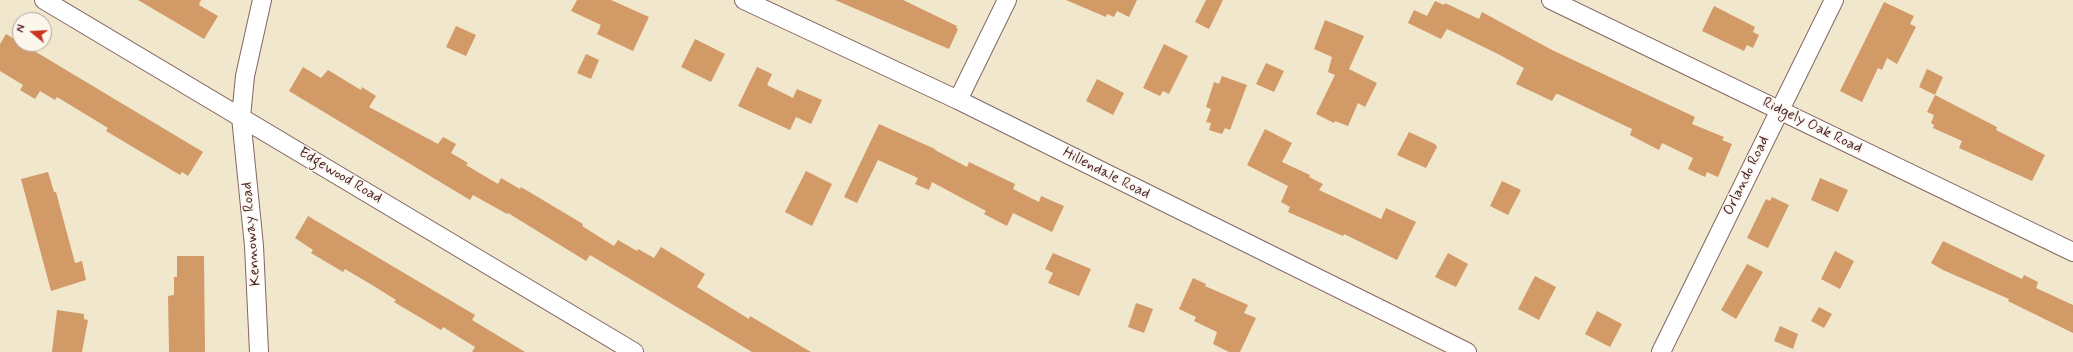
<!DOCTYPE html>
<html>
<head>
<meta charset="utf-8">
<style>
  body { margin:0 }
  #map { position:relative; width:2073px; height:352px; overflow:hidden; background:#f1e7cc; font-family:Mynerve,sans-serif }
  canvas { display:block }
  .north { position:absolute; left:12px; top:12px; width:40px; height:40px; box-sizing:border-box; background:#fbf7ec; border:1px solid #b4a19f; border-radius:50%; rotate:288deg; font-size:11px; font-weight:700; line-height:16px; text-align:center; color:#4a1f2b }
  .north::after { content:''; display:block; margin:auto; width:14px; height:18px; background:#c8321e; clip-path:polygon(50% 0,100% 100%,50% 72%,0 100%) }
</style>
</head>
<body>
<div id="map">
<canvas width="2073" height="352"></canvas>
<div class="north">N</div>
</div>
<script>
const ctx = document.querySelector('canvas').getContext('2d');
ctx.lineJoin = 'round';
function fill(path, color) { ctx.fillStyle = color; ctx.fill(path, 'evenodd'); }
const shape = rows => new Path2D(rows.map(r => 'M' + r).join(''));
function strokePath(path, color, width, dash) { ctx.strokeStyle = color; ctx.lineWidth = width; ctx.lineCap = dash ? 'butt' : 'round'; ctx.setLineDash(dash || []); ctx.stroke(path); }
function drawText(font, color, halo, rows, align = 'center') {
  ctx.font = font + ' Mynerve,sans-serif'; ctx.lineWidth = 3; ctx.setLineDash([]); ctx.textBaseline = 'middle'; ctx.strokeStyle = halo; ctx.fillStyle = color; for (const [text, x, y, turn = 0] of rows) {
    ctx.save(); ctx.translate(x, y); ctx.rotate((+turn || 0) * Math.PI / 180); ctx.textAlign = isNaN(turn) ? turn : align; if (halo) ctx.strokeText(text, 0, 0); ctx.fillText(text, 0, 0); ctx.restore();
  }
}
fill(shape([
  [138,0,201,0,199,5,218,16,204,39],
  [577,0,611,0,649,17,633,51,597,34,601,25,571,11],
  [835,0,903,0,957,26,956,28,958,29,949,49],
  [1066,0,1137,0,1129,17,1117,11,1114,17,1107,14,1106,17],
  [1206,0,1223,0,1209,29,1195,22],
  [1435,1,1444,5,1445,3,1479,19,1482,12,1552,50,1695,117,1692,124,1724,137,1722,140,1732,144,1718,177,1707,172,1705,177,1688,169,1693,158,1662,143,1659,150,1630,135,1632,129,1558,94,1556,94,1552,101,1516,84,1524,68,1498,54,1447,29,1441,39,1408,23,1414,10,1427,16],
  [1884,2,1914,16,1910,24,1916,27,1897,64,1887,58,1882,70,1878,68,1862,102,1840,91],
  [1714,6,1755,27,1753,32,1759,35,1753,48,1747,45,1744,51,1702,31],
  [1325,20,1364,36,1349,69,1377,83,1365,107,1358,103,1348,126,1335,121,1334,123,1316,114,1335,75,1328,72,1332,57,1314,49],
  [456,26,476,35,466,56,446,47],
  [6,34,203,152,188,176,182,172,180,175,106,131,108,128,57,97,55,100,40,91,35,99,20,90,23,85,0,71,0,44],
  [695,39,725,54,711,82,681,67],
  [1164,44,1188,56,1169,94,1163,91,1160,96,1143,88],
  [586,54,599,60,591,79,577,73],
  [1266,63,1284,71,1274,92,1256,84],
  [303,67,321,78,328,70,361,90,362,87,376,96,369,107,438,144,443,137,456,144,451,153,468,163,466,165,498,184,501,178,520,189,521,187,583,224,582,226,614,246,618,240,637,251,638,249,654,258,661,247,705,274,697,287,749,319,750,316,811,352,752,352,590,255,586,261,508,213,507,214,473,195,470,200,289,91],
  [757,67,772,74,767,85,793,98,797,89,822,100,811,124,796,117,790,130,738,106],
  [1927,69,1943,77,1935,95,1919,87],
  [1222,76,1247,85,1230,130,1225,128,1222,134,1209,130,1211,123,1206,122,1211,109,1206,107,1214,82,1219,84],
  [1097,79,1124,93,1113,115,1086,101],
  [1935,95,1997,127,1996,130,2045,155,2032,181,1959,148,1962,141,1933,128,1934,125,1931,123,1934,115,1927,112],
  [879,124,935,149,935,150,967,167,969,162,990,172,1015,184,1013,189,1039,202,1041,196,1064,206,1052,232,1013,213,1007,226,984,214,986,211,932,182,929,190,915,184,918,178,878,160,857,203,844,197],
  [1265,129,1292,143,1282,162,1310,175,1309,177,1323,184,1319,190,1381,219,1386,208,1416,222,1397,260,1344,234,1343,236,1288,212,1290,207,1281,202,1288,186,1247,165],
  [1409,132,1435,144,1437,147,1426,168,1397,155],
  [806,171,832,184,812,226,785,212],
  [48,172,54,192,56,192,75,263,82,261,86,280,51,291,21,179],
  [1820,178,1848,190,1838,212,1811,200],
  [1502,181,1521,190,1508,215,1490,206],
  [1772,197,1789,205,1768,248,1747,238,1766,199,1770,201],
  [308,216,475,315,472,320,525,352,472,352,475,347,443,327,441,330,394,302,396,300,377,288,345,269,343,272,311,253,313,250,295,238],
  [1943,241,2022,279,2024,275,2038,282,2036,288,2073,305,2073,333,2016,305,2008,301,2009,299,1943,270,1931,263],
  [1835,251,1854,261,1840,289,1821,279],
  [1053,253,1091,269,1079,296,1048,283,1053,273,1045,269],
  [1448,253,1468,264,1456,287,1435,277],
  [177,256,204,256,205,352,169,352,168,296,174,295,174,277,177,277],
  [1747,264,1763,272,1736,319,1721,310],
  [1535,276,1556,287,1539,320,1518,309],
  [1193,278,1206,284,1205,286,1248,305,1244,313,1256,318,1240,352,1229,352,1213,344,1217,332,1194,321,1196,317,1179,309],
  [1136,303,1153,309,1144,333,1128,327],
  [1819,307,1832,314,1824,328,1811,321],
  [57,310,84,314,84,319,88,320,82,352,52,352],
  [1597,311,1622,324,1610,347,1585,334],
  [1780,326,1798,334,1793,349,1774,341]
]), '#d29a67');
const minor = shape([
  [44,0,634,352],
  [744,0,958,100,1467,352],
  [1551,0,2073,252],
  [958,100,1007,0],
  [259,352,254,246,241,117,245,76,262,0],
  [1661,352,1834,0]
]);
strokePath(minor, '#846563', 20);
strokePath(minor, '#fff', 18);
drawText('15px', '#4a1f2b', '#fbf7ec', [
  ["Ridgely Oak Road",1812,126,26],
  ["Hillendale Road",1106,174,27],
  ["Edgewood Road",340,176,31],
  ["Orlando Road",1747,176,-64],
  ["Kennoway Road",252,234,-95]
]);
</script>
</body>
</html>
